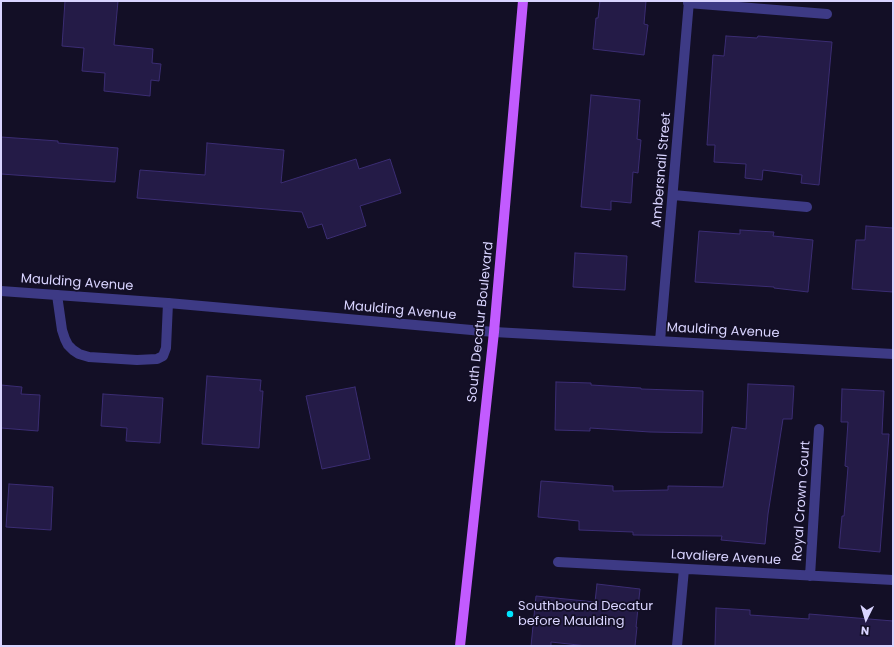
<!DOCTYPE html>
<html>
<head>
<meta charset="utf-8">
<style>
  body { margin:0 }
  #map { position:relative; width:894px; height:647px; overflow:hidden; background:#130f26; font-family:Poppins,sans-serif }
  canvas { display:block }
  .frame { position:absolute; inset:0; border:2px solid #d9d4ff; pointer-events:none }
  .north { position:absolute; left:846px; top:599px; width:40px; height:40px; -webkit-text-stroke:3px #130f26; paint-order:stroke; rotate:185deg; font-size:11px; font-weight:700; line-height:16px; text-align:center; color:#d9d4ff }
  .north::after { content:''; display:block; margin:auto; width:14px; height:18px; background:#d9d4ff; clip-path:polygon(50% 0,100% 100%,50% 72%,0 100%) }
</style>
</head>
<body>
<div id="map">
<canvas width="894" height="647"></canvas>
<div class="frame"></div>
<div class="north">N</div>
</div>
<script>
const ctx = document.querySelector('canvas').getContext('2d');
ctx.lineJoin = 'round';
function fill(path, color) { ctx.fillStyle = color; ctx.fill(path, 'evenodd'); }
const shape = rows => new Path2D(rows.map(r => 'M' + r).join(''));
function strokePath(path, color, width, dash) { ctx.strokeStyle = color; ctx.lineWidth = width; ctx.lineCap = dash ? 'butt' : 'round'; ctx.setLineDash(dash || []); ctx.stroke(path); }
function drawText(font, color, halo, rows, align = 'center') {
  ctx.font = font + ' Poppins,sans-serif'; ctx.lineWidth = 3.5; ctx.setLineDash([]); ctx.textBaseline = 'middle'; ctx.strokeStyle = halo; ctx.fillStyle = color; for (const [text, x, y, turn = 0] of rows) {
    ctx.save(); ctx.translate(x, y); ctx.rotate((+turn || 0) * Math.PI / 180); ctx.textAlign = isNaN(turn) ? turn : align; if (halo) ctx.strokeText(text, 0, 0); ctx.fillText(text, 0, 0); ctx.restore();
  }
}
const building = shape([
  [65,1,118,1,114,45,153,49,152,63,161,64,159,81,151,80,150,96,104,91,105,73,82,71,84,48,62,46,65,1],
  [600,1,646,1,644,24,648,25,644,55,593,49,596,18,598,18,600,1],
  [726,36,757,38,758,36,832,42,819,185,801,183,802,175,763,170,762,180,745,178,746,164,714,162,715,145,707,145,713,55,724,56,726,36],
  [591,95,640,100,637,139,641,140,638,173,633,172,631,203,611,201,611,210,581,207,591,95],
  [1,137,58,141,58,143,118,148,115,182,1,174,1,137],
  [207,143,284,150,281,183,356,159,359,169,390,159,401,193,360,206,366,226,327,239,322,224,308,228,302,212,137,198,140,170,205,175,207,143],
  [866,226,893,228,893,292,852,289,856,240,865,240,866,226],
  [740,230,774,232,773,236,813,240,808,292,774,288,774,287,695,282,699,231,740,234,740,230],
  [575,253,627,256,625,290,573,287,575,253],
  [207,376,261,380,260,391,263,391,259,448,202,444,207,376],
  [556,382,591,383,591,385,641,388,641,389,703,391,702,433,650,432,590,428,590,431,555,430,556,382],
  [748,384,794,386,792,419,783,419,768,514,765,544,721,540,722,536,633,535,633,532,579,530,579,521,538,517,541,481,613,486,613,491,668,490,668,486,723,487,732,427,746,429,748,384],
  [1,385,22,387,21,394,40,395,38,431,1,428,1,385],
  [355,387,370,459,322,469,306,396,355,387],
  [842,389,884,391,882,434,889,434,880,552,839,548,842,516,844,516,848,467,845,466,848,422,841,422,842,389],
  [103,394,163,398,160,443,126,441,127,428,101,426,103,394],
  [9,484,53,487,51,530,6,527,9,484],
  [597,584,640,589,636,627,637,627,635,646,587,646,551,642,551,646,531,646,536,596,595,602,597,584],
  [716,608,750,610,750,615,809,619,809,614,893,621,893,646,715,646,716,608]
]);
fill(building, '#241b47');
strokePath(building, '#3b2d73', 1);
strokePath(shape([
  [57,295,62,330,65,339,68,345,73,350,79,354,89,357,137,360,157,359,163,356,166,348,168,303]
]), '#3d3a85', 10);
strokePath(shape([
  [688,3,827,14],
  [673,195,807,207],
  [1,291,168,303,494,332,893,354],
  [660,341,689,1],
  [558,562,893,580],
  [810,576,819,429],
  [677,646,684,569]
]), '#3d3a85', 10);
strokePath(shape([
  [460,646,494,332,523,1]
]), '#c25bff', 10);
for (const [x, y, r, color] of [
  [510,614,4,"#00e5ff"]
]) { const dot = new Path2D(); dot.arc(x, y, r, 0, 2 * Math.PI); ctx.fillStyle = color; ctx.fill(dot); strokePath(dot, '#130f26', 1.5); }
drawText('13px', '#d9d4ff', '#130f26', [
  ["Ambersnail Street",662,170,-85],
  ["Maulding Avenue",77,283,4],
  ["Maulding Avenue",400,311,5],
  ["South Decatur Boulevard",481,322,-84],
  ["Maulding Avenue",723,331,3],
  ["Royal Crown Court",802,501,-86],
  ["Lavaliere Avenue",726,558,3]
]);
drawText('13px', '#d9d4ff', '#130f26', [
  ["Southbound Decatur",518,607],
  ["before Maulding",518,622]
], 'left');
</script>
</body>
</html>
